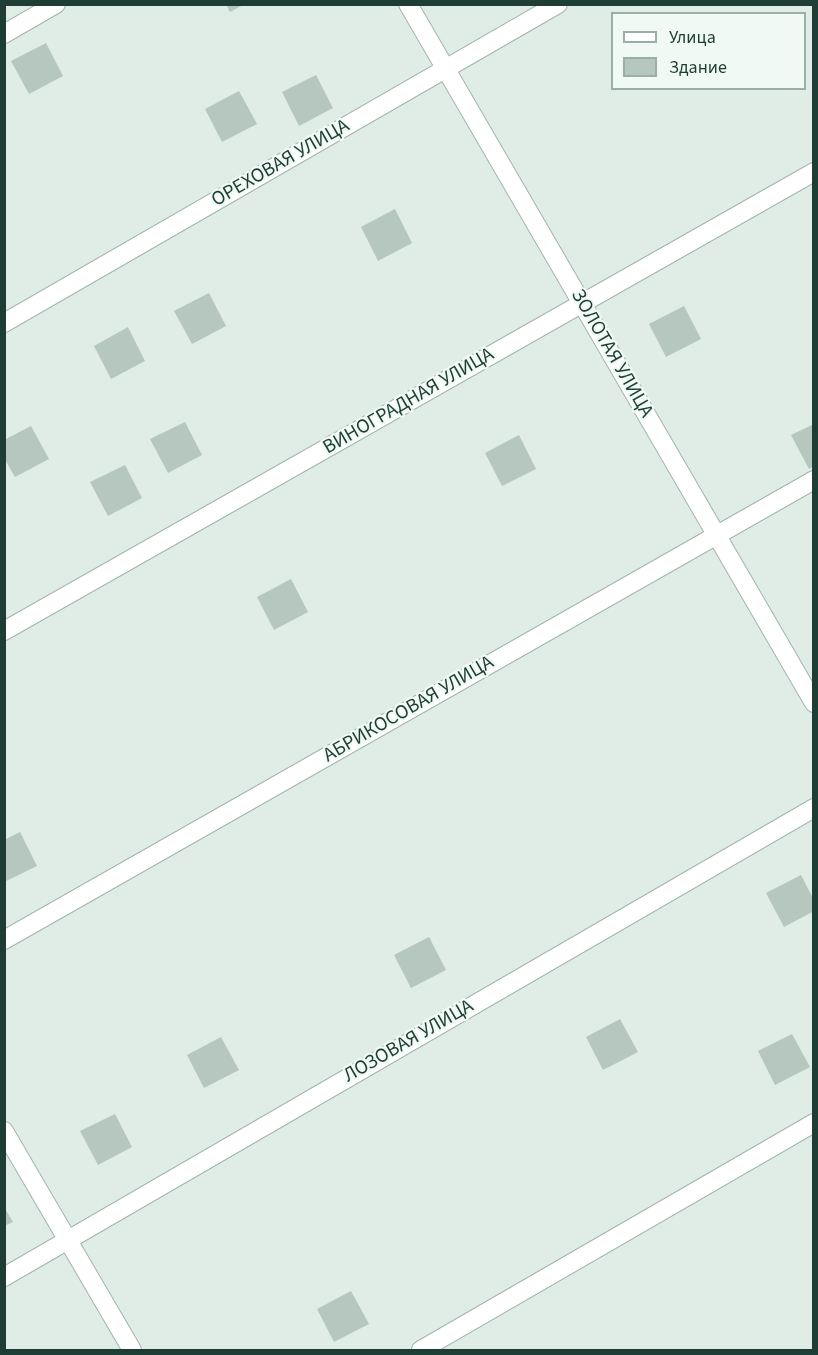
<!DOCTYPE html>
<meta charset="utf-8">
<style>
body{margin:0}
#map{position:relative;width:818px;height:1355px;overflow:hidden;background:#e0ece6;font-family:"Source Sans 3",sans-serif}
canvas{display:block}
.frame{position:absolute;inset:0;border:6px solid #1e3e35;pointer-events:none}
.legend{position:absolute;left:611px;top:12px;width:195px;height:78px;box-sizing:border-box;background:#f0f9f4;border:2px solid #9caea8;margin:0;padding:8px 10px;list-style:none;font-size:18px;color:#1e3e35}
.legend li{display:flex;align-items:center;gap:12px;height:30px}
.legend b{width:30px;border:2px solid #9caea8}
</style>
<div id="map">
<canvas width="818" height="1355"></canvas>
<div class="frame"></div>
<ul class="legend">
<li><b style="height:8px;background:#fff"></b>Улица</li>
<li><b style="height:16px;background:#b5c7bf"></b>Здание</li>
</ul>
</div>
<script>
const g = document.querySelector('canvas').getContext('2d');
g.lineJoin = 'round';
function fill(path, color) { g.fillStyle = color; g.fill(path, 'evenodd'); }
const toPath = rows => new Path2D(rows.map(r => 'M' + r).join(''));
function strokePath(path, color, width, dash) { g.strokeStyle = color; g.lineWidth = width; g.lineCap = dash ? 'butt' : 'round'; g.setLineDash(dash || []); g.stroke(path); }
function write(font, color, halo, rows, align = 'center') {
  g.font = font + ' "Source Sans 3",sans-serif'; g.lineWidth = 4.5; g.setLineDash([]); g.textBaseline = 'middle'; g.strokeStyle = halo; g.fillStyle = color; for (const [text, x, y, turn = 0] of rows) {
    g.save(); g.translate(x, y); g.rotate((+turn || 0) * Math.PI / 180); g.textAlign = isNaN(turn) ? turn : align; if (halo) g.strokeText(text, 0, 0); g.fillText(text, 0, 0); g.restore();
  }
}
fill(toPath([
 [226,4,245,4,230,12],
 [46,43,63,76,29,94,11,61],
 [316,75,333,108,299,126,282,92],
 [239,91,257,124,222,142,205,109],
 [395,209,412,243,378,261,361,227],
 [209,293,226,326,192,344,174,311],
 [684,306,701,339,666,357,649,324],
 [128,327,145,361,111,379,94,346],
 [185,422,202,455,168,473,150,439],
 [814,424,814,466,809,469,791,435],
 [31,426,49,459,15,477,4,458,4,440],
 [519,435,536,469,502,486,485,453],
 [125,465,142,498,108,516,90,482],
 [291,579,308,612,274,630,257,597],
 [20,832,37,866,4,882,4,840],
 [801,875,814,900,814,911,784,927,766,893],
 [429,937,446,970,411,988,394,955],
 [620,1019,638,1052,603,1070,586,1037],
 [792,1034,810,1067,775,1085,758,1051],
 [221,1037,239,1070,204,1088,187,1055],
 [115,1114,132,1147,98,1165,80,1131],
 [4,1207,13,1222,4,1226],
 [351,1291,369,1324,334,1342,317,1309]
]), '#b5c7bf');
const minor = toPath([
 [408,4,814,703],
 [4,34,56,4],
 [4,323,558,4],
 [4,631,814,172],
 [4,940,814,480],
 [4,1131,132,1350],
 [4,1277,814,808],
 [421,1350,814,1123]
]);
strokePath(minor, '#a2b4ad', 20);
strokePath(minor, '#fff', 18);
write('20px', '#1e3e35', '#f0f9f4', [
 ["ОРЕХОВАЯ УЛИЦА",281,164,-30],
 ["ЗОЛОТАЯ УЛИЦА",611,354,60],
 ["ВИНОГРАДНАЯ УЛИЦА",409,402,-30],
 ["АБРИКОСОВАЯ УЛИЦА",409,710,-30],
 ["ЛОЗОВАЯ УЛИЦА",409,1042,-30]
]);
</script>
